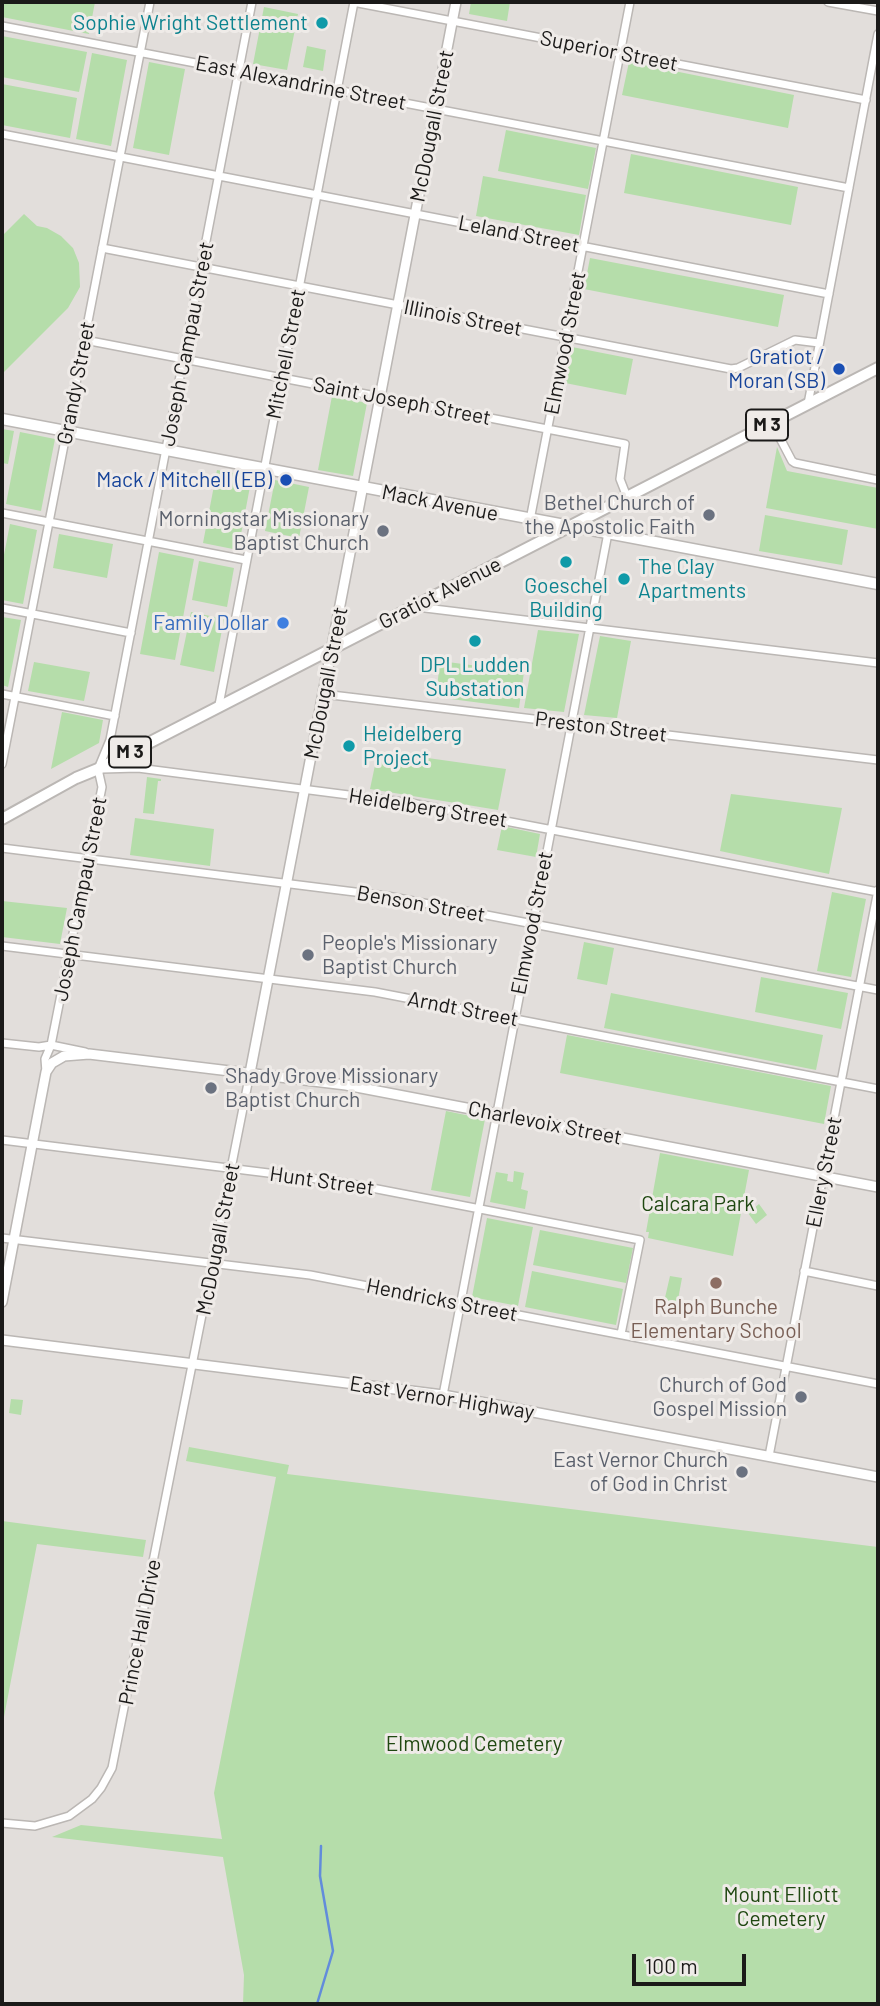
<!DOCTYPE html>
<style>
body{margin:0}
#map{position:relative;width:880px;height:2006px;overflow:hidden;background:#e2dedb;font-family:Barlow,sans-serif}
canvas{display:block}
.frame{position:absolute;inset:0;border:4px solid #1b1a19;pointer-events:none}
.scale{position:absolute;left:632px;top:1954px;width:114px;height:32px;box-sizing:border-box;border:4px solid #1b1a19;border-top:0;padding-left:9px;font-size:21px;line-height:24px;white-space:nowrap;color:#1b1a19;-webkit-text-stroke:5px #efebe8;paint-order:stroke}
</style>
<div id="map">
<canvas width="880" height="2006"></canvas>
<div class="frame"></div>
<div class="scale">100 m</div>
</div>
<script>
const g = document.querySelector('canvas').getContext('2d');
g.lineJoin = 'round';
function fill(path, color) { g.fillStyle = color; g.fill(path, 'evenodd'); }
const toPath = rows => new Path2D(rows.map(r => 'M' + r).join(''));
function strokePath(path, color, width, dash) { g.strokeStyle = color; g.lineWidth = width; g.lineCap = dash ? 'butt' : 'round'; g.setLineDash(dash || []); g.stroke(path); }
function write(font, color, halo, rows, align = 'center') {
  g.font = font + ' Barlow,sans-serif'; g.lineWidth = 6; g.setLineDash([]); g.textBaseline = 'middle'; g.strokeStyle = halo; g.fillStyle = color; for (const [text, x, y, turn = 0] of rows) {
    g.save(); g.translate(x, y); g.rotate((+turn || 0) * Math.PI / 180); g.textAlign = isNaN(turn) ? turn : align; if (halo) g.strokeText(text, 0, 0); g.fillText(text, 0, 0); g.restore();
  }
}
fill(toPath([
 [2,2,95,2,89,34,2,17],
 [471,2,510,2,507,21,469,14],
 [264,7,298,14,287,70,253,64],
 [2,36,87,52,79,92,2,77],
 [307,46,326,50,323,71,303,67],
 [92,53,127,60,111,146,76,139],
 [149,62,185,69,169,155,133,148],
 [629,62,794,95,788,128,622,95],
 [2,84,77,98,70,138,2,125],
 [506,130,596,148,588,189,498,171],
 [631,154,798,187,791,225,624,193],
 [483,176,586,195,579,235,476,216],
 [24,214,37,226,47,228,61,236,73,248,79,263,80,287,68,308,2,374,2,236],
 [590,258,784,295,778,327,584,289],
 [572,347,633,359,626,395,565,383],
 [332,396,367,403,353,476,318,470],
 [2,429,14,431,8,464,2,463],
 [20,432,55,439,41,511,6,504],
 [777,447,787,471,878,488,878,529,766,508],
 [217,470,252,476,238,550,203,543],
 [275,480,309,487,299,538,265,531],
 [765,515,848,530,842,565,759,551],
 [10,524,37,530,23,604,2,600,2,565],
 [59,534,113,544,107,578,53,568],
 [159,552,194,559,175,660,140,654],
 [199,561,234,568,227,607,192,600],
 [191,612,224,619,214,672,180,665],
 [2,617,21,620,8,687,2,685],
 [538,630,579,634,564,712,524,708],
 [600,636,631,641,617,718,584,715],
 [440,661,524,672,519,708,436,697],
 [34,662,90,672,84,701,28,691],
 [62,712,103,720,99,743,51,769],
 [378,751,506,769,498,810,370,789],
 [147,777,161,779,161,781,158,781,154,814,143,813],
 [731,794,842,808,829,874,720,851],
 [135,818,214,829,210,866,130,855],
 [502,826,540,834,536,857,497,850],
 [832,892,866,899,851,977,817,971],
 [2,901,67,908,60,944,2,937],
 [584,942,614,948,607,985,577,979],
 [761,977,848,993,841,1029,755,1012],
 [611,993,823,1035,816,1070,604,1028],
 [567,1035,831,1086,824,1124,560,1073],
 [446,1111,485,1119,470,1197,431,1190],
 [660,1153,749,1170,733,1256,648,1238,649,1232,646,1232],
 [514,1171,524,1173,521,1189,528,1191,525,1209,490,1202,496,1172,508,1174,507,1181,513,1182],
 [759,1204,767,1215,756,1224,748,1213],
 [487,1218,533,1227,518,1306,472,1297],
 [540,1230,633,1248,626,1283,533,1265],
 [532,1271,623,1289,616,1325,525,1307],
 [670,1276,682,1278,677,1305,664,1302],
 [11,1399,23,1400,21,1415,9,1413],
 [189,1447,289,1465,287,1474,878,1547,878,2004,243,2004,244,1975,223,1857,52,1837,81,1825,222,1839,214,1793,276,1477,186,1461],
 [2,1521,146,1540,143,1557,37,1544,4,1717,2,1717]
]), '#b5ddaa');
strokePath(toPath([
 [317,2004,333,1951,320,1876,321,1846]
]), '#628cdb', 2.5);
const minor = toPath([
 [353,2,866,100],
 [828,2,878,11],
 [2,26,849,188],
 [2,134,829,294],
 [102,248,731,369,738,368,795,340,819,343],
 [85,340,625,444,620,479,627,497],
 [808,404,878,34],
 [772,423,792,461,795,463,878,480],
 [2,513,246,560],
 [530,520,630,2],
 [417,607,878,663],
 [2,608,131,633],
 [2,694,115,716],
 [323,694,878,760],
 [219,705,354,2],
 [2,764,150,2],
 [102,769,138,768,411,803,878,892],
 [2,848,387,896,878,990],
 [2,946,375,992,878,1089],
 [2,1043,39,1047,51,1045,85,1052],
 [46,1072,45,1059,51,1045,102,787,98,769,110,740,252,2],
 [2,1140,341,1182,640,1240,621,1334],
 [2,1238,310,1275,878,1384],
 [804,1271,878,1286],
 [443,1395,608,533],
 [769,1456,878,890],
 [2,1823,35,1826,69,1816,92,1799,101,1788,112,1768,250,1073]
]);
const tertiary = toPath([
 [250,1073,456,2],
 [2,1302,46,1072,52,1063,64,1056,89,1054,346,1085,878,1187],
 [2,1340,443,1395,878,1477]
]);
const secondary = toPath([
 [2,419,878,584]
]);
const primary = toPath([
 [2,819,76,778,98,769,878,368]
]);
strokePath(minor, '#bbb7b4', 10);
strokePath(tertiary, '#bbb7b4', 12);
strokePath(secondary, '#bbb7b4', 13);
strokePath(primary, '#bbb7b4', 14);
strokePath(minor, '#fff', 7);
strokePath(tertiary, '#fff', 9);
strokePath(secondary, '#fff', 10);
strokePath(primary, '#fff', 10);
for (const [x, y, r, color] of [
 [322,23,7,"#0f9aa8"],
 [839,369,7,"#1a4fb4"],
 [286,480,7,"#1a4fb4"],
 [709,515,7,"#6b7280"],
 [383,531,7,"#6b7280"],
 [566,562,7,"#0f9aa8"],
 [624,579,7,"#0f9aa8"],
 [283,623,7,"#3f7fe0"],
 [475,641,7,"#0f9aa8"],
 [349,746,7,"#0f9aa8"],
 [308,955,7,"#6b7280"],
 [211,1088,7,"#6b7280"],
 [716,1283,7,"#8d6e63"],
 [801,1397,7,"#6b7280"],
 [742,1472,7,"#6b7280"]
]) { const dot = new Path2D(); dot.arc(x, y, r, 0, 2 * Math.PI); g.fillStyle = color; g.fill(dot); strokePath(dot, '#efebe8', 2.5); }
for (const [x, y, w] of [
 [767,425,42],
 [130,752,42]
]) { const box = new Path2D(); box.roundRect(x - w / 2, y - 15.5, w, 31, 5); g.fillStyle = '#efebe8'; g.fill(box); strokePath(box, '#1b1a19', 2); }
write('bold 19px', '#1b1a19', null, [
 ["M 3",767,425],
 ["M 3",130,752]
]);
write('21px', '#0d838f', '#efebe8', [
 ["Sophie Wright Settlement",308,23,"right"],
 ["The Clay",638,567],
 ["Apartments",638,591],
 ["Goeschel",566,586,"center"],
 ["Building",566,610,"center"],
 ["DPL Ludden",475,665,"center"],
 ["Substation",475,689,"center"],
 ["Heidelberg",363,734],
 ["Project",363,758]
], 'left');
write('21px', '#1b1a19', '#efebe8', [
 ["Superior Street",609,51,11],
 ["East Alexandrine Street",301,83,11],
 ["McDougall Street",432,126,-79],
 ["Leland Street",519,234,11],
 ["Illinois Street",463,318,11],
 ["Elmwood Street",565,343,-79],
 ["Joseph Campau Street",187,344,-79],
 ["Mitchell Street",286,354,-79],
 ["Grandy Street",76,383,-79],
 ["Saint Joseph Street",402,401,11],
 ["Mack Avenue",440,503,11],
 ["Gratiot Avenue",440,593,-27],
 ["McDougall Street",326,683,-79],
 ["Preston Street",601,727,7],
 ["Heidelberg Street",428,808,9],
 ["Joseph Campau Street",80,899,-79],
 ["Benson Street",421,904,10],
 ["Elmwood Street",532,923,-79],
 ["Arndt Street",463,1009,11],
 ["Charlevoix Street",545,1123,11],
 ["Ellery Street",824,1172,-79],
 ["Hunt Street",322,1181,8],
 ["McDougall Street",218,1239,-79],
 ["Hendricks Street",442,1300,11],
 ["East Vernor Highway",442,1398,9],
 ["Prince Hall Drive",140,1632,-79]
]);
write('21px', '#164399', '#efebe8', [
 ["Gratiot /",825,357],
 ["Moran (SB)",825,381],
 ["Mack / Mitchell (EB)",272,480]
], 'right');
write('21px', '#5b616d', '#efebe8', [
 ["Bethel Church of",695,503],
 ["the Apostolic Faith",695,527],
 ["Morningstar Missionary",369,519],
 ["Baptist Church",369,543],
 ["People's Missionary",322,943,"left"],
 ["Baptist Church",322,967,"left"],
 ["Shady Grove Missionary",225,1076,"left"],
 ["Baptist Church",225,1100,"left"],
 ["Church of God",787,1385],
 ["Gospel Mission",787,1409],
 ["East Vernor Church",728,1460],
 ["of God in Christ",728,1484]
], 'right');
write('21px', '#366cbe', '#efebe8', [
 ["Family Dollar",269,623]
], 'right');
write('21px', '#1f4811', '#efebe8', [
 ["Calcara Park",698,1204],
 ["Elmwood Cemetery",474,1744],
 ["Mount Elliott",781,1895],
 ["Cemetery",781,1919]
]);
write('21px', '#785e54', '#efebe8', [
 ["Ralph Bunche",716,1307],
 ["Elementary School",716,1331]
]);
</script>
